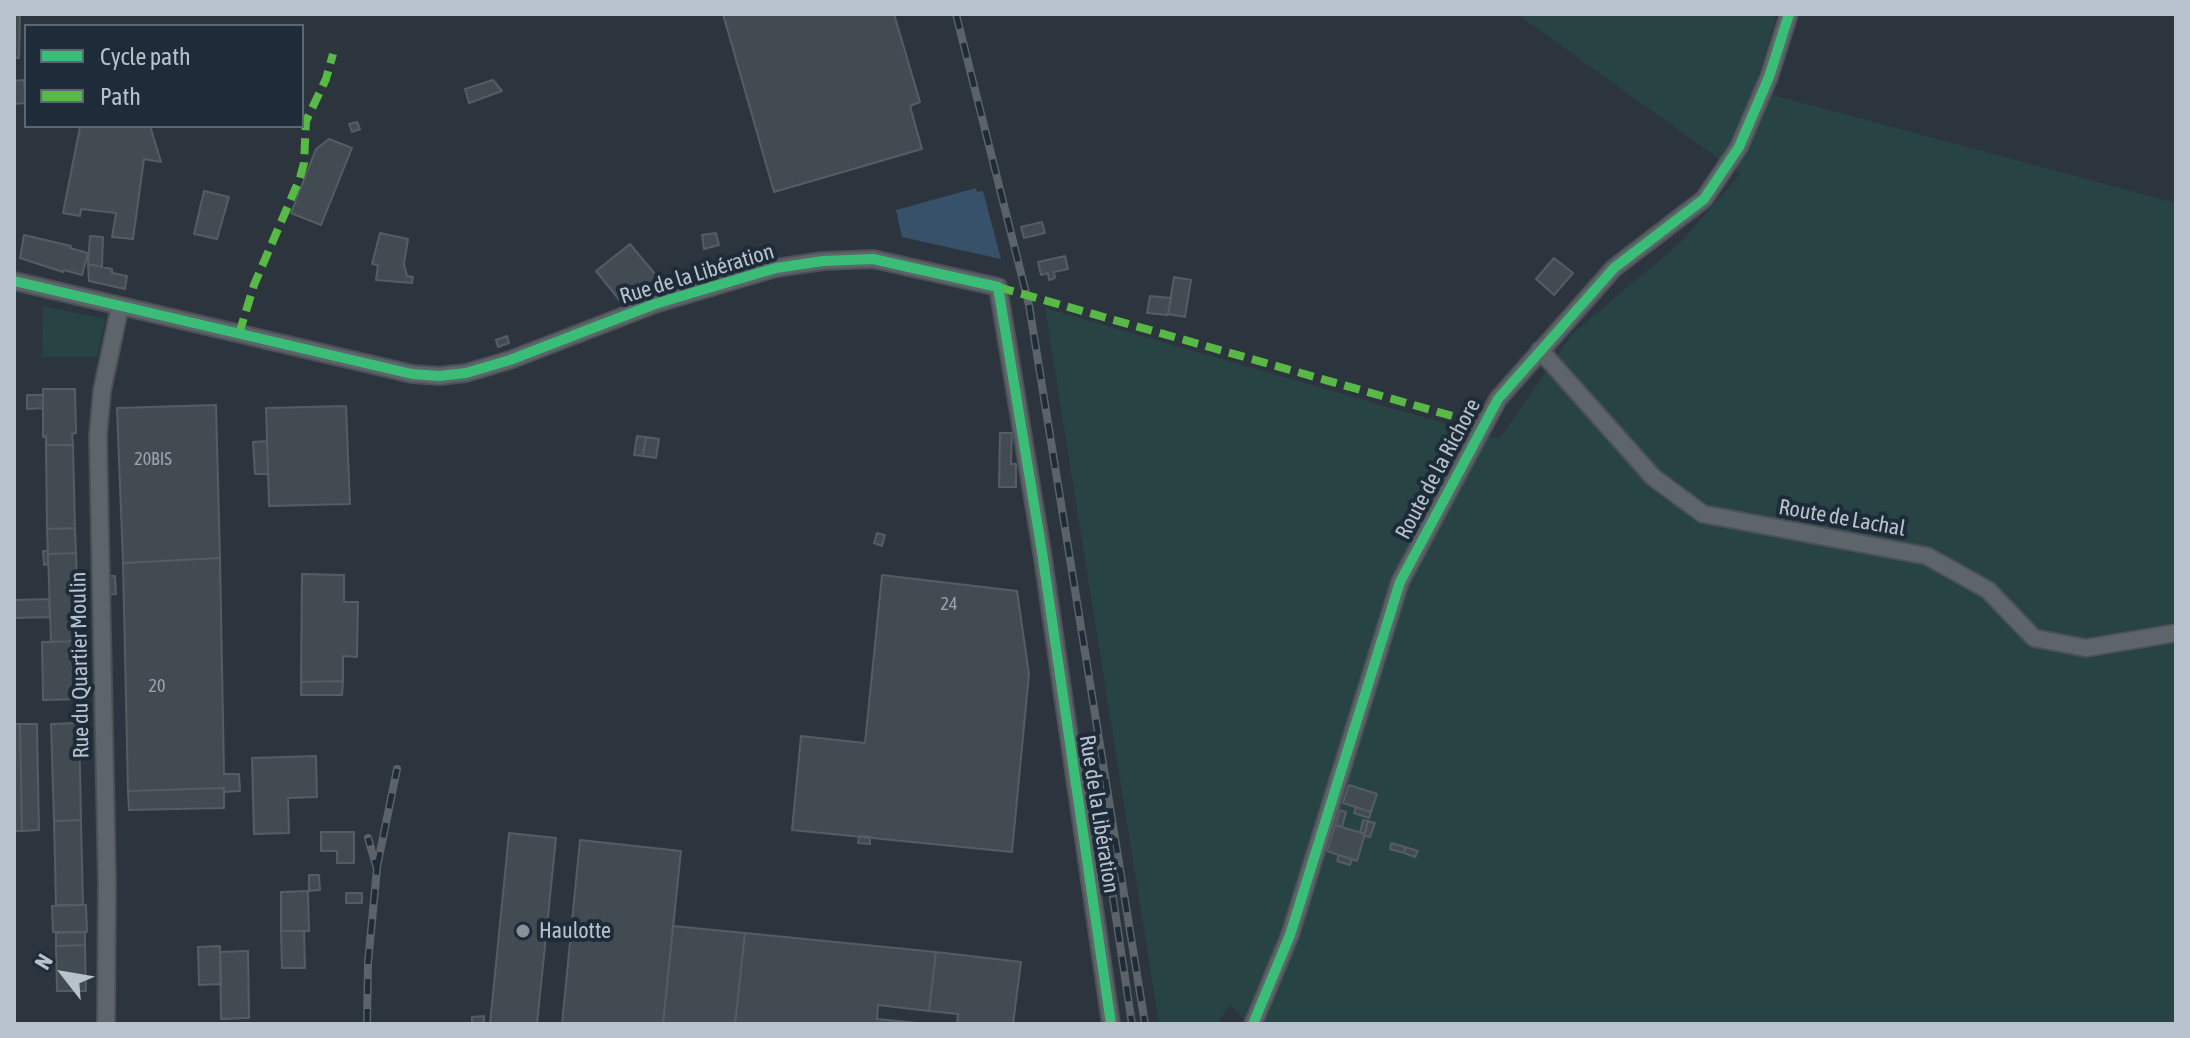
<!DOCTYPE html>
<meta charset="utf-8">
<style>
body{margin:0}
#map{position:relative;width:2190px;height:1038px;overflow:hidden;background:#2c353d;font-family:"Asap Condensed",sans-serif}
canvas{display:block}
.frame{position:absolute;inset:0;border:16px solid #b7c2cd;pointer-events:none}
.legend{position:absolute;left:24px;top:24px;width:280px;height:104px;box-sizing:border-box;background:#1e2c39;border:2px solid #5b6874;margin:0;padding:10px 14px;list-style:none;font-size:24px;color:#b7c2cd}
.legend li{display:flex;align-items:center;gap:16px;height:40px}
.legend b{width:40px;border:2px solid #5b6874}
.north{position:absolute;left:24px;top:934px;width:80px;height:80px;-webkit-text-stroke:6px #1e2c39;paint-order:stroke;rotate:301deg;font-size:22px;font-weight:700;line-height:32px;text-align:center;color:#b7c2cd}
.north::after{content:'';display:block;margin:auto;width:28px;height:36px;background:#b7c2cd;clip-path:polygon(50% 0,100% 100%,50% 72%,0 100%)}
</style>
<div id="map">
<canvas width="2190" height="1038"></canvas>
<div class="frame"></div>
<ul class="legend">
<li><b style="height:10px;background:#3abd76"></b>Cycle path</li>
<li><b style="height:10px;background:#58b947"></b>Path</li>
</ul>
<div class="north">N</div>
</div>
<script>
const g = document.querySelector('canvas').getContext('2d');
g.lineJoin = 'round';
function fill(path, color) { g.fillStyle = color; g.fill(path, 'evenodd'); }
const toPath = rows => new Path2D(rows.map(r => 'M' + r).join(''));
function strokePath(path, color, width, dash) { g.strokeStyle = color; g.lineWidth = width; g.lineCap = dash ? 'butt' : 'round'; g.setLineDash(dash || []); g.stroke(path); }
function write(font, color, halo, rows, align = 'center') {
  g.font = font + ' "Asap Condensed",sans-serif'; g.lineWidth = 8; g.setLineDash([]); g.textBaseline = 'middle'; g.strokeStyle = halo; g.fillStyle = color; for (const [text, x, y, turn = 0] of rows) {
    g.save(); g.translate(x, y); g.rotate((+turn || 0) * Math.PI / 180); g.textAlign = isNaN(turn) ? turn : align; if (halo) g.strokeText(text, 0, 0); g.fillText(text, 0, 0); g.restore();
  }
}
fill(toPath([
 [1517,14,1777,14,1754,90,2176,203,2176,1024,1248,1024,1230,1004,1217,1024,1159,1024,1045,308,1499,439,1572,334,1680,243,1740,174],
 [43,306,105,319,97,357,42,357]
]), '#284344');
fill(toPath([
 [976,188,977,192,983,191,1001,259,902,237,896,210]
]), '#365169');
const building = toPath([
 [14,14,20,14,19,58,14,58,14,14],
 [723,14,894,14,920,102,910,106,922,149,774,192,723,14],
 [24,80,26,103,14,104,14,81,24,80],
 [493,80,502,91,469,103,465,89,493,80],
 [357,122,360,129,352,132,349,124,357,122],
 [150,126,161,162,144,159,133,239,112,237,116,213,81,209,80,216,63,213,80,127,150,126],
 [329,139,352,148,321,225,291,213,316,149,329,139],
 [204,191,229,197,217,239,194,234,204,191],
 [1042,222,1045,233,1024,238,1021,227,1042,222],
 [380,233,408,239,404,264,407,276,413,277,412,283,376,280,378,265,372,264,380,233],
 [716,233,719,245,704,249,702,235,716,233],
 [24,235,71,246,70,248,88,253,82,275,64,270,63,272,20,258,24,235],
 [90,236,103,237,102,267,88,264,90,236],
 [630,244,660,280,648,291,621,302,596,271,630,244],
 [1065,256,1068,269,1054,272,1055,278,1049,280,1048,273,1041,275,1038,262,1065,256],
 [1554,258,1573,273,1554,295,1536,279,1554,258],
 [88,264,112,269,112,273,127,276,125,289,89,281,88,264],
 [1174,277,1191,280,1185,317,1168,314,1174,277],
 [1150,296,1171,298,1168,315,1147,313,1150,296],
 [507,336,509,343,498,347,496,340,507,336],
 [43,389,75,389,76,433,72,434,73,445,46,445,46,436,43,437,43,389],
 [27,395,43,395,43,408,27,409,27,395],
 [216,405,220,558,123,563,117,408,216,405],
 [346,406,350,504,269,506,266,408,346,406],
 [1000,433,1012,433,1011,464,1016,464,1016,487,999,487,1000,433],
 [637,436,646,437,643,456,634,455,637,436],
 [646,437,659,439,656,458,643,456,646,437],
 [267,441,268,474,255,474,253,442,267,441],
 [46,445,73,445,75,528,47,529,46,445],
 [75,528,76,553,48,554,47,529,75,528],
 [877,533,885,535,882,546,874,543,877,533],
 [43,551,48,551,48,564,44,565,43,551],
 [76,553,79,641,51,642,48,554,76,553],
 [220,558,224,774,239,774,240,791,224,792,224,788,128,791,123,563,220,558],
 [302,574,344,575,344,602,358,602,357,657,343,656,343,681,301,682,302,574],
 [882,575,1017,591,1029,674,1012,852,792,830,801,736,865,743,882,575],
 [106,576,115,576,116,594,106,595,106,576],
 [49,599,50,617,14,618,14,600,49,599],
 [82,641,83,699,43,700,42,642,82,641],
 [343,681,342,695,301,695,301,682,343,681],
 [79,723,81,820,54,821,51,724,79,723],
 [14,724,20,724,22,831,14,831,14,724],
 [20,724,37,724,39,830,22,831,20,724],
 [316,756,317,797,288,798,289,833,254,834,252,758,316,756],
 [1349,785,1377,794,1371,812,1343,803,1349,785],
 [224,788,224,808,129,810,128,791,224,788],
 [1356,807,1371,812,1369,818,1354,813,1356,807],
 [1340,810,1346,812,1342,827,1335,825,1340,810],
 [81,820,83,905,56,905,54,821,81,820],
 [1363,820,1368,821,1365,834,1360,833,1363,820],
 [1368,821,1375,823,1370,837,1364,836,1368,821],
 [1335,825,1365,834,1357,861,1327,851,1335,825],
 [321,832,354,832,354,863,337,863,337,851,321,851,321,832],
 [509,833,556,838,537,1024,490,1024,509,833],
 [859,836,870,837,870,844,858,843,859,836],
 [580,840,681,851,663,1024,562,1024,580,840],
 [1391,843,1405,847,1404,853,1390,849,1391,843],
 [1405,847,1418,851,1415,857,1404,853,1405,847],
 [1339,855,1352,859,1350,865,1337,861,1339,855],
 [309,875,319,875,320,890,309,891,309,875],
 [308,891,309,931,281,931,281,892,308,891],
 [346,893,362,893,362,903,346,903,346,893],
 [83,905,86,905,87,932,53,932,52,906,83,905],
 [673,926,745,933,735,1024,663,1024,673,926],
 [281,931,304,931,305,968,282,968,281,931],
 [85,932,85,945,56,946,56,933,85,932],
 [745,933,936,952,929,1011,878,1005,877,1019,927,1024,735,1024,745,933],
 [85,945,86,991,57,991,56,946,85,945],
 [220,946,221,984,199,985,198,947,220,946],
 [248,951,249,1018,221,1019,220,952,248,951],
 [936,952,1021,962,1013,1024,957,1024,958,1014,929,1011,936,952],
 [484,1016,484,1024,472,1024,472,1017,484,1016]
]);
fill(building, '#434b52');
strokePath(building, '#545c64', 2);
const minor = toPath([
 [14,281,412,374,439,376,466,373,510,360,655,304,732,281,776,268,823,261,873,259,998,287,1042,552,1111,1024],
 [1540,350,1653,477,1703,514,1927,556,1988,590,2034,638,2086,648,2176,633],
 [106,1024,107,883,98,436,102,391,120,306],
 [1253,1024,1290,935,1400,582,1498,399,1614,268,1704,199,1739,147,1769,77,1789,14]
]);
strokePath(minor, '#4b5157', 20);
strokePath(minor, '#5d646a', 16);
const rail = toPath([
 [956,14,1029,305,1145,1024],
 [1104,838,1132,1024],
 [377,867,397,769],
 [367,1024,368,962,377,869,368,838]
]);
strokePath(rail, '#5b6268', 8);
strokePath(rail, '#1e2c39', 5, [15]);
strokePath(toPath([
 [998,287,1484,425],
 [239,334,254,285,300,178,304,163,306,121,326,79,333,54]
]), '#58b947', 8, [16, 8]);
strokePath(toPath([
 [14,281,412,374,439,376,466,373,510,360,655,304,732,281,776,268,823,261,873,259,998,287,1042,552,1111,1024],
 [1253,1024,1290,935,1400,582,1498,399,1614,268,1704,199,1739,147,1769,77,1789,14]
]), '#3abd76', 10);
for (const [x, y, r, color] of [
 [523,931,8,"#86919b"]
]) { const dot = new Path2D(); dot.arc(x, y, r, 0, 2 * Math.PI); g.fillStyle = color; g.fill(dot); strokePath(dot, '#1e2c39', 3); }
write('18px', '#9aa4ae', null, [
 ["20BIS",153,459],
 ["24",949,604],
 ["20",157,686]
]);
write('22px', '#b7c2cd', '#1e2c39', [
 ["Rue de la Libération",697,274,-17],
 ["Route de la Richore",1438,469,-62],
 ["Route de Lachal",1842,518,10],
 ["Rue du Quartier Moulin",80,665,-91],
 ["Rue de la Libération",1099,814,81]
]);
write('22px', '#b7c2cd', '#1e2c39', [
 ["Haulotte",539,931]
], 'left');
</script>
